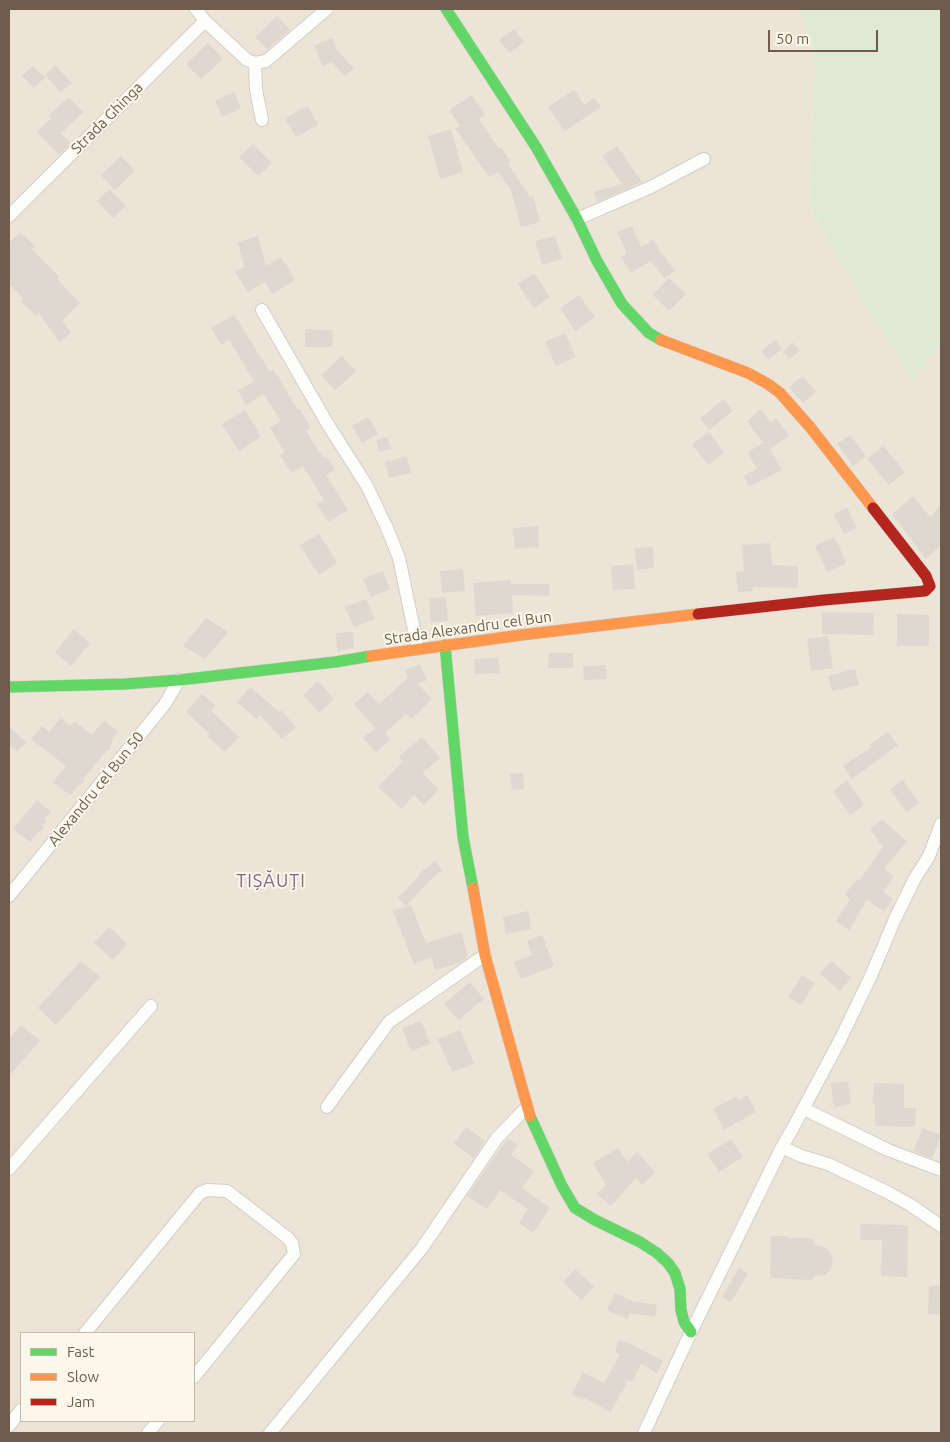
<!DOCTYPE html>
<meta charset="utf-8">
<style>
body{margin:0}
#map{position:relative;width:950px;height:1442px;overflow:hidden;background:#f4f1e9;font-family:Ubuntu,sans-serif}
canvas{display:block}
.frame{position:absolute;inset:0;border:10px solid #6e5c4d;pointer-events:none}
.legend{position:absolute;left:20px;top:1332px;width:175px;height:90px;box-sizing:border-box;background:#fcf7ea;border:1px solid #c3b9ab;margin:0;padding:6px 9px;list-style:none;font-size:15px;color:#6e5c4d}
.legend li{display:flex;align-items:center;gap:10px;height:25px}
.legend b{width:25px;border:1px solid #c3b9ab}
.scale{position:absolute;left:768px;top:30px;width:110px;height:22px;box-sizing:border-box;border:2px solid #6e5c4d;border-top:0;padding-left:6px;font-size:15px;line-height:18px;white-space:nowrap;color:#6e5c4d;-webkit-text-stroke:4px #fcf7ea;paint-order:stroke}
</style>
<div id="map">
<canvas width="950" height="1442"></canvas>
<div class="frame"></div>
<ul class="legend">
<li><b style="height:6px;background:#63d668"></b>Fast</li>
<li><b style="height:6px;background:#ff974d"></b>Slow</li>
<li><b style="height:6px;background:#b3261e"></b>Jam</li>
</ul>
<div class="scale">50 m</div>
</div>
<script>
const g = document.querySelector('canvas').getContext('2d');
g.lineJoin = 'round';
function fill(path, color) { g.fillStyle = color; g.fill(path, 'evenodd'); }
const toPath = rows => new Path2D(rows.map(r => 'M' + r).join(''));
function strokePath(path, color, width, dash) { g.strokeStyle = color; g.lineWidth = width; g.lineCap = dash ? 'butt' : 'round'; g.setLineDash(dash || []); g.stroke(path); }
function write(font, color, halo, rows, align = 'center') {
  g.font = font + ' Ubuntu,sans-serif'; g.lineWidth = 4; g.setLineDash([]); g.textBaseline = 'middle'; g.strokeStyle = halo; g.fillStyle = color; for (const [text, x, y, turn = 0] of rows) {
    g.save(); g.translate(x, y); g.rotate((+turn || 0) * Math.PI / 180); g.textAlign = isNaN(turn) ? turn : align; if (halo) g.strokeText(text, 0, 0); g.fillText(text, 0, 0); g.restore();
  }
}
fill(toPath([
 [9,9,799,9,815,54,809,207,912,380,941,342,941,1433,9,1433],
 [21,1333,194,1333,194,1421,21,1421]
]), '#ece4d7');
fill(toPath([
 [799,9,941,9,941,342,912,380,868,308,809,206,815,54]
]), '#dfead5');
fill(toPath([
 [277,16,290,30,267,49,255,37],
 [514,29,524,42,510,53,499,40],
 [332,38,337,50,354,69,345,76,332,62,323,66,314,46],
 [208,43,223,59,201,79,186,64],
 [55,65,72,83,61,92,45,75],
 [33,66,45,77,34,88,22,76],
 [574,90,584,105,594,98,601,107,565,131,548,107],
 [234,92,241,108,222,117,215,100],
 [472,95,485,115,479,119,499,149,501,147,511,162,508,164,530,197,533,196,540,222,521,227,511,190,498,172,489,177,455,128,460,126,449,110],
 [69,97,83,112,61,133,71,143,59,155,37,132,51,119,48,116],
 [308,106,318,125,296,137,285,118],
 [451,129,463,172,440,179,428,136],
 [253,144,272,163,258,176,239,157],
 [617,146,642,182,597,202,594,192,622,184,602,156],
 [121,156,135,171,115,190,101,175],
 [109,189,126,206,113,218,97,201],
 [632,226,641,247,653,240,662,255,663,254,675,271,664,278,651,261,631,273,621,257,627,253,617,232],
 [20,232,35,246,32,249,59,277,57,279,80,303,62,320,71,333,59,342,39,313,36,316,21,301,23,298,9,283,9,243],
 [258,236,266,266,281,257,295,280,272,294,265,282,248,292,235,272,244,267,238,242],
 [555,236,562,259,542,265,535,241],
 [534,273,550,297,534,308,518,284],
 [669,278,686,294,669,311,653,295],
 [579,295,595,317,575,331,560,308],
 [234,315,270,372,273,369,298,410,300,409,311,428,306,431,323,458,326,456,335,470,326,475,348,510,328,522,317,504,324,500,303,466,292,473,280,455,285,452,270,428,281,421,264,394,246,405,238,391,254,381,229,340,222,345,211,328],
 [305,329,333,330,332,347,305,347],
 [565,333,576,357,556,366,545,342],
 [775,340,782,349,768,360,761,351],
 [792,342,800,350,790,359,783,352],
 [342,356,356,371,335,390,321,375],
 [803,376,816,392,803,403,789,387],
 [724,399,733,411,709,430,700,419],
 [761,409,770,422,776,418,789,436,770,449,782,470,749,487,744,476,757,469,748,452,763,443,747,421],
 [245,410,261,437,239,451,222,424],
 [368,417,378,434,362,443,352,426],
 [709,432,724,453,708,465,692,444],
 [850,435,866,456,853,466,837,444],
 [388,437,391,449,379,452,376,440],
 [883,446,905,472,889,485,867,459],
 [407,456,411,473,389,478,385,462],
 [913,496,930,517,941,505,941,545,926,559,892,514],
 [847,507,857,528,844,534,834,514],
 [538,526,539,547,515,549,513,528],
 [319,534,337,563,319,575,300,545],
 [834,537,847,563,828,572,815,546],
 [770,543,772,565,798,566,798,588,752,587,753,591,738,592,736,572,744,571,742,545],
 [653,547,654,568,637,570,635,548],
 [633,564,635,589,613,590,611,566],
 [463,569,465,591,442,593,440,571],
 [383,571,390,589,371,597,363,579],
 [511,580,511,584,550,584,549,596,512,595,513,613,476,616,473,583],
 [446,597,448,621,431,623,429,598],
 [366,599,375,619,354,627,345,607],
 [822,612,874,613,873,635,822,634],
 [897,614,929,615,929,646,897,646],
 [206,618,228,632,205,659,183,646],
 [74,629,90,643,71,666,55,652],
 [353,632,354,648,337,651,336,633],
 [828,636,833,668,811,671,807,639],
 [549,653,573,653,573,668,548,668],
 [498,658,500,673,475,674,474,659],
 [420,664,427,680,418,684,432,699,411,719,406,714,385,733,390,739,376,753,363,738,375,728,354,704,368,692,379,704,408,678,405,670],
 [606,665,607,679,584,680,583,666],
 [855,669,859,685,832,691,828,676],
 [318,681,334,699,319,713,303,695],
 [250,687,279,712,281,710,296,727,282,739,260,715,257,719,237,702],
 [202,694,216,706,211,711,239,737,225,752,207,736,210,734,186,712],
 [61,718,70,726,74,721,92,735,104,720,118,732,111,740,113,741,111,745,110,750,106,751,84,778,84,783,80,784,70,795,53,782,66,766,31,739,42,726,49,732],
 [9,727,26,742,17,752,9,745],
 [888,732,898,745,852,779,843,766,871,747,869,745],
 [422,737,440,758,422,773,439,789,424,805,414,795,402,809,378,787,403,761,399,756],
 [523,773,524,789,512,790,510,774],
 [847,780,864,805,850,815,833,791],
 [903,780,919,803,906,812,890,789],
 [37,800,51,812,44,819,46,821,43,825,43,830,39,831,30,842,13,829],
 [882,820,907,841,884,869,894,876,883,892,893,899,884,912,867,900,849,930,836,921,850,899,845,894,857,879,859,881,883,847,870,829],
 [435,861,442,870,430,880,406,906,398,898,420,875,419,874],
 [411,905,426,943,461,932,468,957,460,963,435,970,431,957,414,964,393,911],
 [528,911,531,929,506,934,503,917],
 [109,927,127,944,113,960,94,943],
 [542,935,554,966,521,979,514,962,532,955,527,941],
 [81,961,100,977,56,1025,38,1008],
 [831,961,851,978,840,991,820,974],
 [802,975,815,983,801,1005,788,997],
 [470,982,484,999,458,1020,444,1004],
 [421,1021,431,1044,411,1051,402,1028],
 [21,1025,40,1041,9,1076,9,1039],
 [460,1030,474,1064,452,1072,438,1039],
 [848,1081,851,1104,834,1107,831,1083],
 [874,1083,904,1084,904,1108,916,1108,915,1127,875,1126,875,1104,873,1104],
 [747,1095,756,1112,724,1130,713,1109,737,1096,739,1100],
 [466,1127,485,1141,474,1158,454,1144],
 [923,1128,941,1135,932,1158,913,1151],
 [508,1138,518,1145,511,1155,534,1171,522,1188,550,1208,533,1233,519,1223,528,1209,500,1190,487,1209,467,1196],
 [731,1139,743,1157,719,1172,707,1154],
 [618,1148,627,1162,637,1152,655,1172,642,1185,636,1178,611,1206,597,1194,606,1185,593,1163],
 [861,1224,908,1225,907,1277,881,1276,882,1240,860,1240],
 [771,1236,787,1236,787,1238,811,1238,817,1246,824,1247,830,1252,833,1260,831,1269,824,1276,817,1275,811,1280,770,1278],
 [739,1268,748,1274,731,1302,722,1297],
 [575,1269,594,1287,582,1300,563,1282],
 [929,1286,941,1286,941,1314,928,1314],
 [615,1293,632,1301,657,1305,655,1317,630,1313,627,1319,607,1310],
 [619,1340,629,1343,663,1361,657,1373,641,1364,632,1382,628,1380,611,1412,584,1398,583,1400,572,1394,583,1372,604,1383,620,1354,615,1352]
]), '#dfd8d1');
const street = toPath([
 [196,9,205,21,247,60,255,63,266,61,327,9],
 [255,63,256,90,262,120],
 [9,216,205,21],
 [577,219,651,187,704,159],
 [262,310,327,423,367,486,387,528,399,558,418,649],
 [9,896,165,704,179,680],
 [327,1107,389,1022,485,955],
 [804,1109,888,1150,941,1170],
 [782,1147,801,1156,828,1164,887,1192,909,1204,941,1226],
 [9,1169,151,1006],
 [85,1333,200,1193,207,1190,227,1191,288,1238,292,1243,294,1254,194,1377],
 [9,1426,21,1410],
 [148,1433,158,1421],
 [270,1433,422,1248,497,1138,527,1107],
 [644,1433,691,1332,782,1147,794,1126,839,1042,870,978,895,919,914,880,929,856,941,824]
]);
const fast = toPath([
 [446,9,536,147,577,219,597,261,622,304,649,333,661,340],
 [445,645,463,837,473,888],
 [9,687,125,684,179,680,335,662,371,656],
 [530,1116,562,1186,575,1208,595,1220,640,1242,657,1253,668,1263,675,1273,680,1289,681,1310,684,1322,691,1332]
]);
const slow = toPath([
 [661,340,748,373,768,384,780,393,810,427,873,508],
 [371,656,521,635,698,614],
 [473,888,485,955,530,1116]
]);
const jam = toPath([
 [698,614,824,600,925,591,930,586,926,576,873,508]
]);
strokePath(street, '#d3cec7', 14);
strokePath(fast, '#d4cec7', 12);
strokePath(slow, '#d4cec7', 12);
strokePath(jam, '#d4cec7', 12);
strokePath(street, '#fdfdfc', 12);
strokePath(fast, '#63d668', 11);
strokePath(slow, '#ff974d', 11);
strokePath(jam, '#b3261e', 11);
write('15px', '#6e5c4d', '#fcf7ea', [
 ["Strada Ghinga",107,118,-45],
 ["Strada Alexandru cel Bun",468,628,-8],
 ["Alexandru cel Bun 50",96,789,-51]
]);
g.letterSpacing = '1px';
write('18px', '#81668a', '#fcf7ea', [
 ["TIȘĂUȚI",271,881]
]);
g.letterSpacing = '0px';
</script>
